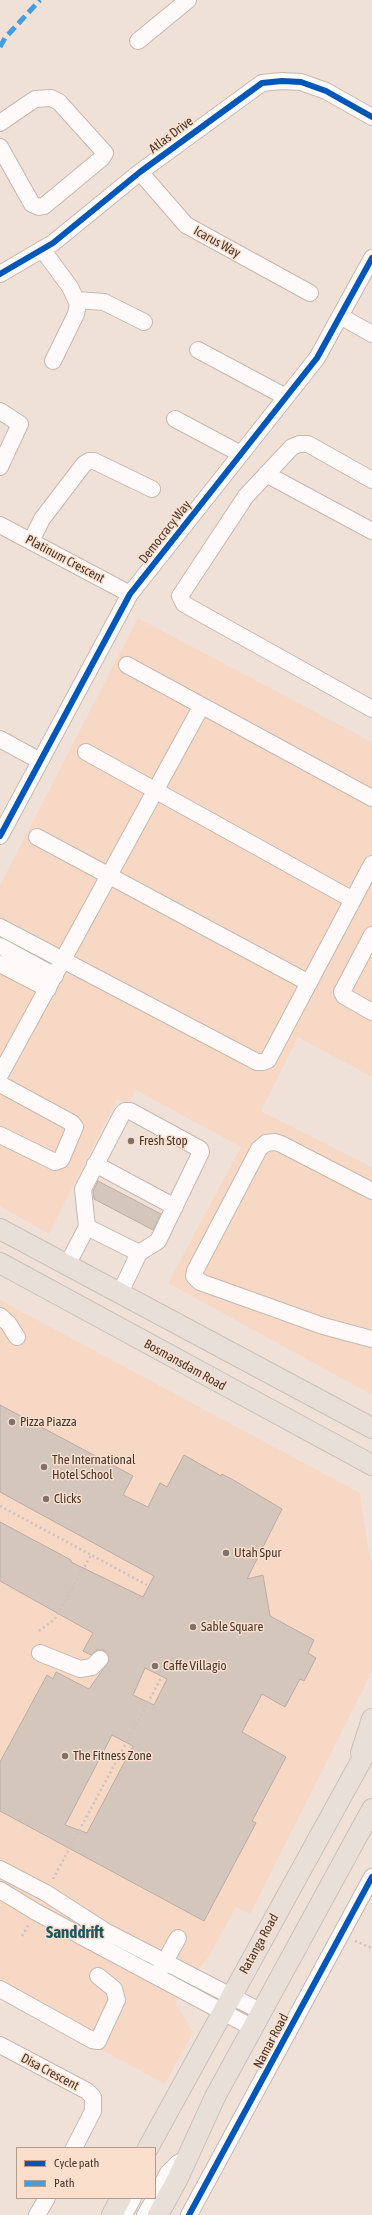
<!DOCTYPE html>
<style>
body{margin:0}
#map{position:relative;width:372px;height:2215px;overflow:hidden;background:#f0e1d8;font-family:"Asap Condensed",sans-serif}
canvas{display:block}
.legend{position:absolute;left:16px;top:2147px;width:140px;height:52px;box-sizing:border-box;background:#fbdfcd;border:1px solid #b29c8d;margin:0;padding:5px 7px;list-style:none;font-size:12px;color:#44372e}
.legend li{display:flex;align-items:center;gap:8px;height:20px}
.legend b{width:20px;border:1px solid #b29c8d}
</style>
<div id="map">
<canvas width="372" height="2215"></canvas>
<ul class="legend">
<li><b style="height:5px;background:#0057b8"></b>Cycle path</li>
<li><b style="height:5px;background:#409ee1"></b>Path</li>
</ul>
</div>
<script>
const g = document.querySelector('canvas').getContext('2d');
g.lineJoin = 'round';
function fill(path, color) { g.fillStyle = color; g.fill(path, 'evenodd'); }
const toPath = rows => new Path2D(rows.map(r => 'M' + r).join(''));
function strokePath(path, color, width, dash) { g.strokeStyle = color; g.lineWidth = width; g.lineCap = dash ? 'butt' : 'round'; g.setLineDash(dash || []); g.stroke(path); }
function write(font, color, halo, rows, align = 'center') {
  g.font = font + ' "Asap Condensed",sans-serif'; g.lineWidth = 3; g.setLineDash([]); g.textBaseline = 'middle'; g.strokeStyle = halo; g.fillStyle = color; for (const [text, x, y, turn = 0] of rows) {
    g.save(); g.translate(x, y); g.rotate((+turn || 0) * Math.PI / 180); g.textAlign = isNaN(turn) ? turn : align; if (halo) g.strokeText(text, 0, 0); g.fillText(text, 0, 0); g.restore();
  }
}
fill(toPath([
 [138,618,372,742,372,1077,298,1037,261,1111,372,1167,372,1395,168,1283,241,1147,136,1090,129,1103,117,1099,49,1234,0,1206,0,885],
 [0,1300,360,1493,368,1548,372,1562,372,1672,250,1914,236,1907,209,1956,175,2003,193,2032,165,2084,0,1995]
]), '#f6d8c5');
const building = toPath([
 [98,1181,161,1214,153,1230,94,1199,93,1191,98,1181],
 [0,1405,133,1476,123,1495,148,1507,160,1483,167,1487,184,1455,221,1476,222,1474,235,1481,282,1509,247,1579,263,1575,270,1616,314,1640,308,1653,316,1658,304,1681,300,1679,285,1707,262,1694,242,1732,286,1757,252,1821,256,1823,204,1921,0,1811,0,1762,47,1675,53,1679,56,1672,89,1689,109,1661,107,1653,103,1650,97,1650,91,1655,83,1651,93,1633,0,1581,0,1522,71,1560,71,1562,143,1597,154,1576,0,1492,0,1405],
 [145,1668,167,1679,154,1705,133,1695,145,1668],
 [112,1735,133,1746,87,1833,65,1825,112,1735]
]);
fill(building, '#d5c6bb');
strokePath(building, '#baada5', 1);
const minor = toPath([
 [138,41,188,0],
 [0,123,35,99,51,98,59,102,105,153,102,158,44,206,39,207,32,204,0,147],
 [140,172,186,225,310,293],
 [42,249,70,287,78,304,76,314,53,361],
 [0,274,53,243,140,172,262,83,282,81,301,82,326,91,372,117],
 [77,300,104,302,144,322],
 [340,316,372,334],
 [198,350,286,397],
 [0,411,20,424,0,467],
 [175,419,241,454],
 [266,474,372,531],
 [372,480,308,444,299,444,292,447,246,496,180,596,184,604,372,709],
 [0,525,130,594],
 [31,541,42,519,84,464,89,461,94,461,152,489],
 [127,665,372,798],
 [0,739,40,761],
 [86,752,353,900],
 [0,836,130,594,317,358,372,258],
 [37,837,309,983],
 [0,927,257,1062,263,1062,268,1060,372,864],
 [372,935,342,992,344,996,372,1012],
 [0,946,55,976],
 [0,964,48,989],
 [0,1075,201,707],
 [0,1084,72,1123,75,1127,61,1160,55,1162,0,1135],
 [95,1164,175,1207],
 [372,1191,281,1144,275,1142,266,1143,259,1149,195,1271,194,1276,200,1282,323,1326,372,1339],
 [87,1227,83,1189,122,1114,125,1111,130,1111,200,1149,201,1152,158,1241,139,1253,120,1293],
 [67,1265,87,1227,139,1253],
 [0,1316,8,1323,17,1337],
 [40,1653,80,1669,92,1667,100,1659],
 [0,1869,46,1893,105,1931,262,2012],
 [0,1890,36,1912,253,2028],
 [159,1972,178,1938],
 [0,1989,92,2040,98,2041,117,2000,114,1989,98,1976],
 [0,2045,87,2091,93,2097,93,2111,74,2148],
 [155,2197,168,2173,178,2163,187,2159],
 [37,2215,47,2198],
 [124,2215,133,2198],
 [145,2215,155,2198],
 [189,2215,372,1877]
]);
const major = toPath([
 [0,1229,372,1428],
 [0,1263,372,1465],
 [361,1753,372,1719],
 [148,2148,372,1741],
 [112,2215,121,2198],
 [158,2215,178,2178,215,2097,372,1809]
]);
strokePath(minor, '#c6b9b1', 18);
strokePath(major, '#c9c1bb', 22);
strokePath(toPath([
 [0,1506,149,1586],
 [39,1631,55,1619,91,1555],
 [53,1879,174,1654],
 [22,1936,29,1924],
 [355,1941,372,1948]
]), '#cac3c0', 2.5, [2, 3]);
strokePath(minor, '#fdfaf9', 16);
strokePath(major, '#e8dfd9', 20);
strokePath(toPath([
 [0,47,5,38,40,0]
]), '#409ee1', 5, [10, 5]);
strokePath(toPath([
 [0,274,53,243,140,172,262,83,282,81,301,82,326,91,372,117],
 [0,836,130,594,317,358,372,258],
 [189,2215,372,1877]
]), '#0057b8', 6);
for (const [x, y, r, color] of [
 [131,1141,4,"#80726a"],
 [12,1422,4,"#80726a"],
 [44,1467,4,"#80726a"],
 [46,1499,4,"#80726a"],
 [226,1553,4,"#80726a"],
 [193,1627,4,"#80726a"],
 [155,1666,4,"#80726a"],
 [65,1756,4,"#80726a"]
]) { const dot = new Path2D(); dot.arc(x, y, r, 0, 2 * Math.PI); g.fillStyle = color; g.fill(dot); strokePath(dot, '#fbdfcd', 1.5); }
write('13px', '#44372e', '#fbdfcd', [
 ["Atlas Drive",171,135,-37],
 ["Icarus Way",217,242,29],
 ["Democracy Way",165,532,-52],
 ["Platinum Crescent",65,559,28],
 ["Bosmansdam Road",185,1365,29],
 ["Ratanga Road",259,1944,-61],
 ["Namar Road",271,2041,-62],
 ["Disa Crescent",50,2072,28]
]);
write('13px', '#44372e', '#fbdfcd', [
 ["Fresh Stop",139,1141],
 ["Pizza Piazza",20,1422],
 ["The International",52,1460],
 ["Hotel School",52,1475],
 ["Clicks",54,1499],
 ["Utah Spur",234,1553],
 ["Sable Square",201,1627],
 ["Caffe Villagio",163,1666],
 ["The Fitness Zone",73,1756]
], 'left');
write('bold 17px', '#1e585e', '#fbdfcd', [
 ["Sanddrift",75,1933]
]);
</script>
